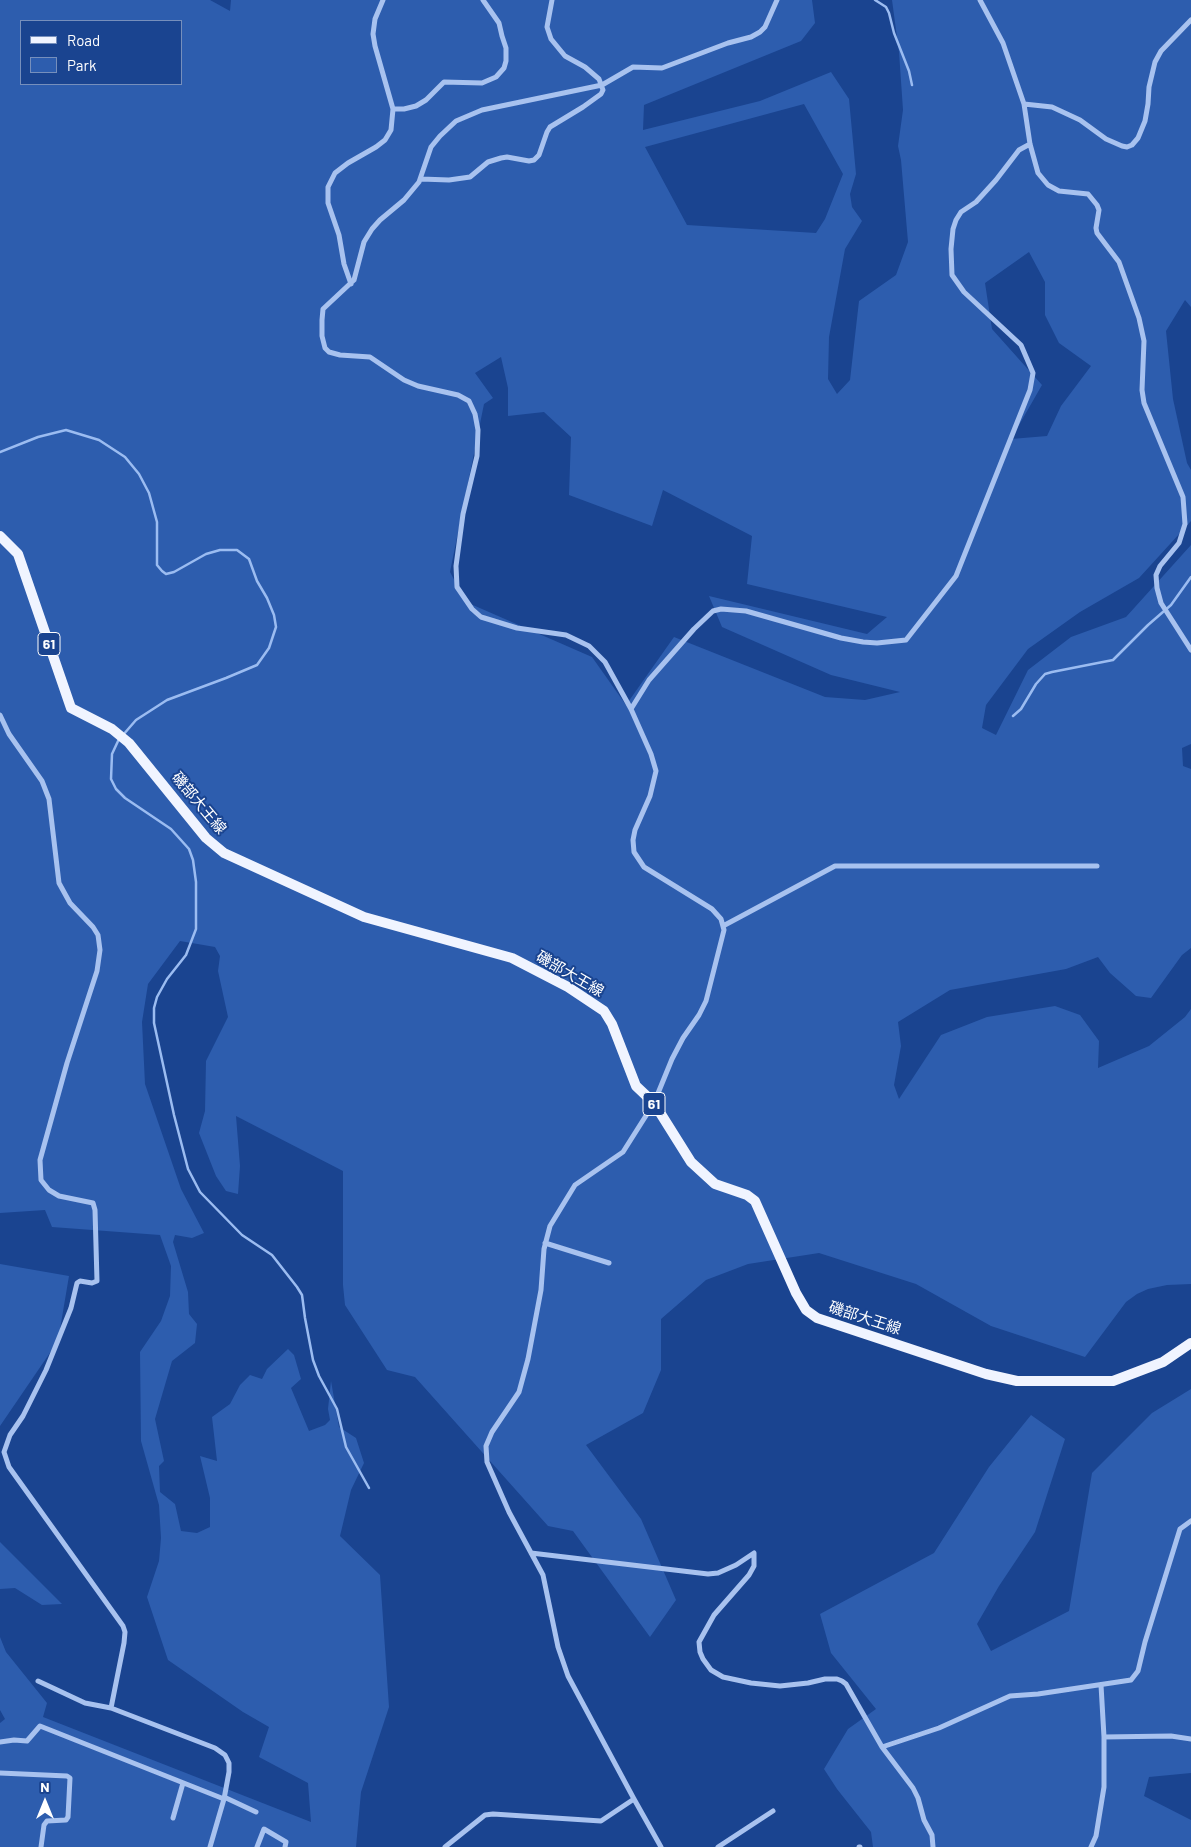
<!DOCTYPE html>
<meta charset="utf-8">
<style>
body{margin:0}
#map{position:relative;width:1191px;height:1847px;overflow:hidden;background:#1a4490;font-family:Barlow,sans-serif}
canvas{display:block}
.legend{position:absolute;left:20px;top:20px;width:162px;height:65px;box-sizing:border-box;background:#1a4490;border:1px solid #768fbc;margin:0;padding:6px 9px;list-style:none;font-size:15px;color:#fff}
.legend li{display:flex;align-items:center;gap:10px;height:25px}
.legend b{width:25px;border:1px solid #768fbc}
.north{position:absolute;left:20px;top:1777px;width:50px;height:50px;-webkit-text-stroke:4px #1a4490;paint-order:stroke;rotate:0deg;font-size:14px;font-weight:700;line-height:20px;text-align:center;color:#fff}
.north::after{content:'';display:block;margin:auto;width:18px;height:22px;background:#fff;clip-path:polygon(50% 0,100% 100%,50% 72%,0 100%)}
</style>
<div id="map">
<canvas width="1191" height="1847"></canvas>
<ul class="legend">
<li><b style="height:6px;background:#f0f4ff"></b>Road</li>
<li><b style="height:14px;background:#2d5dae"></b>Park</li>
</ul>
<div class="north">N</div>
</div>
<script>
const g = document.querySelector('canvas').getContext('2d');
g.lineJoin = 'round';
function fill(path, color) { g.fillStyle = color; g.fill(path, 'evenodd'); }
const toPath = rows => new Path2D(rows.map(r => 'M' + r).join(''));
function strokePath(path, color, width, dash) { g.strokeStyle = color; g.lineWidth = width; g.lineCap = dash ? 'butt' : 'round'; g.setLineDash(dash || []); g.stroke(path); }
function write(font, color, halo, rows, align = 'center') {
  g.font = font + ' Barlow,"Noto Sans JP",sans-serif'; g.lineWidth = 4; g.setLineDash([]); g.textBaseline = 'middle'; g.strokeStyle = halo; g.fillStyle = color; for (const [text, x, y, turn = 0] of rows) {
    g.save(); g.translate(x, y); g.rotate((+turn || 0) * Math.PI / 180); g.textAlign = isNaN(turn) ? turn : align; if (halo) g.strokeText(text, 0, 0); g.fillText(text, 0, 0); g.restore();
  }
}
fill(toPath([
 [0,0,210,0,230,11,231,0,812,0,815,23,801,41,644,105,643,130,760,101,831,72,849,99,856,174,850,194,852,207,862,221,845,249,829,337,828,379,837,394,850,380,859,301,896,275,908,242,901,160,898,146,903,110,899,52,892,0,1191,0,1191,307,1185,300,1166,331,1173,399,1187,463,1191,470,1191,521,1139,578,1080,612,1028,649,986,705,982,728,996,735,1028,670,1071,637,1126,617,1191,545,1191,744,1182,748,1183,766,1191,769,1191,948,1182,955,1151,998,1136,996,1110,973,1098,957,1066,969,950,990,898,1022,901,1046,894,1085,899,1099,941,1035,987,1017,1055,1006,1080,1015,1099,1041,1098,1068,1149,1046,1185,1017,1191,1009,1191,1284,1167,1285,1148,1289,1137,1294,1126,1302,1085,1357,991,1326,916,1284,819,1253,748,1264,706,1280,661,1319,661,1370,643,1413,586,1445,641,1519,676,1600,650,1637,573,1531,548,1526,415,1377,387,1370,345,1305,343,1285,343,1171,236,1116,240,1166,238,1194,226,1191,216,1176,199,1133,205,1111,206,1061,228,1017,218,971,220,956,215,947,180,941,148,984,142,1022,145,1084,181,1189,204,1233,192,1238,175,1235,173,1242,188,1292,189,1314,197,1324,195,1343,172,1361,155,1419,164,1461,159,1466,160,1492,175,1504,181,1531,197,1533,210,1527,210,1498,200,1456,217,1461,212,1417,230,1404,240,1385,250,1375,262,1379,267,1369,288,1349,294,1355,301,1379,291,1388,309,1431,325,1425,330,1420,328,1409,331,1381,339,1427,356,1438,364,1463,351,1490,340,1536,380,1575,389,1707,361,1792,356,1847,0,1847,0,1723,5,1719,0,1710,0,1637,6,1652,47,1703,43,1717,311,1822,308,1783,259,1757,269,1727,243,1712,168,1660,147,1597,159,1561,161,1538,159,1505,141,1441,140,1352,161,1321,170,1296,171,1266,160,1235,52,1227,45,1210,0,1213],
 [21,21,181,21,181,84,21,84],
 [804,104,843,174,825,219,816,233,687,225,645,147],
 [1029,252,1045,282,1045,315,1059,343,1091,366,1061,406,1047,436,1011,439,1042,385,992,329,985,283],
 [501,357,508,388,508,416,544,412,571,437,569,495,652,526,663,490,752,536,747,584,887,617,867,634,709,596,722,627,831,675,900,692,865,700,825,697,674,637,626,705,592,657,466,602,450,572,484,404,493,398,475,373],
 [0,1264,69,1276,58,1341,0,1426],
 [1191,1389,1191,1773,1149,1777,1144,1796,1191,1820,1191,1847,873,1847,871,1832,837,1789,824,1769,848,1729,876,1709,831,1653,820,1614,934,1553,989,1467,1031,1415,1065,1439,1035,1532,999,1586,977,1624,991,1651,1069,1611,1092,1473,1152,1413],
 [0,1542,62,1604,42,1605,15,1588,0,1589]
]), '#2d5dae');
strokePath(toPath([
 [875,0,886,7,889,13,894,33,909,71,912,85],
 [0,452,38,437,66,430,99,440,125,457,139,474,149,493,157,522,157,565,162,571,166,574,174,572,206,554,220,550,237,550,249,559,257,581,267,598,274,615,276,627,269,648,257,665,226,678,167,700,136,720,123,735],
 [1013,716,1021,709,1036,684,1045,674,1052,672,1113,660,1148,625,1171,605,1191,577],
 [119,739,112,754,111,779,116,789,125,798,171,829,189,849,193,860,196,882,196,929,186,955,167,979,157,997,154,1008,154,1023,174,1115,188,1169,200,1192,242,1235,272,1255,297,1287,302,1295,305,1318,313,1360,319,1376,337,1409,346,1447,369,1488]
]), '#9bbcf1', 2.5);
strokePath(toPath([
 [980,0,1003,43,1024,104,1030,144,1038,173,1048,185,1059,191,1088,194,1097,205,1099,210,1096,228,1097,233,1119,262,1139,318,1144,341,1142,390,1144,403,1183,497,1185,524,1179,543,1160,566,1156,575,1157,588,1161,603,1191,650],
 [1024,104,1052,107,1080,120,1106,139,1122,146,1127,147,1132,145,1138,138,1145,121,1148,104,1149,87,1155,62,1161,51,1191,20],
 [393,109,404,109,416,106,426,100,444,82,482,83,496,77,504,68,506,61,506,48,502,36,499,23,483,0],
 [421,179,449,180,470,177,488,162,501,158,507,157,529,161,534,160,539,155,547,132,550,127,583,107,601,94,603,90,599,79,585,67,565,56,551,39,547,27,552,0],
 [351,284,344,264,339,235,328,203,328,187,335,173,348,163,376,147,385,140,391,130,393,109,375,46,373,34,375,19,383,0],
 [631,709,649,680,694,629,713,611,721,609,746,611,841,638,863,642,877,643,906,640,956,576,1030,390,1033,373,1021,345,964,292,952,275,951,249,953,229,956,220,961,212,976,202,996,180,1019,150,1030,144],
 [0,715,9,734,42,781,49,799,59,883,70,903,93,927,98,935,100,950,97,971,67,1063,40,1160,41,1180,49,1190,59,1196,93,1203,95,1210,97,1281,92,1283,80,1281,77,1283,71,1308,46,1370,23,1416,10,1435,4,1452,9,1467,123,1626,125,1632,124,1643,111,1708],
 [723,926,835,866,1097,866],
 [545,1243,609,1263],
 [531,1553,708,1574,718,1573,736,1565,754,1553,754,1566,749,1575,714,1615,699,1642,700,1652,703,1659,711,1670,723,1677,751,1683,780,1686,808,1683,825,1679,837,1679,842,1681,846,1684,882,1747,913,1788,918,1798,924,1820,932,1835,933,1847],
 [38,1681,85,1703,111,1708,215,1748,225,1755,229,1763,229,1772,224,1799,210,1847],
 [1104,1737,1171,1736,1191,1739],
 [0,1742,14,1740,27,1741,40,1726,224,1799],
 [882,1747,939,1728,1010,1696,1038,1694,1131,1680,1138,1671,1145,1642,1180,1529,1191,1521],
 [0,1773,67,1776,70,1778,68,1817,66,1820,47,1821,44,1825,41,1847],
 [224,1797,256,1812],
 [173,1818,183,1783],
 [257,1847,264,1829,286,1842,285,1847],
 [445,1847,485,1815,493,1814,601,1821,634,1799],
 [661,1847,634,1799,568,1676,558,1647,543,1575,509,1512,487,1462,486,1446,492,1432,519,1392,528,1359,541,1290,544,1249,550,1226,575,1185,623,1152,654,1103,672,1059,683,1038,699,1015,706,1001,724,930,721,919,712,909,644,867,634,852,633,840,635,830,650,796,656,771,651,754,631,709,605,662,589,646,566,635,517,628,481,617,472,609,457,587,456,566,463,514,477,456,478,430,475,414,469,401,458,395,418,386,404,380,370,357,340,355,329,352,325,348,322,336,322,320,323,309,354,280,364,242,372,229,380,220,404,200,419,182,431,147,440,136,456,121,482,110,602,85,633,67,662,68,728,43,751,37,760,32,765,27,777,0],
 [718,1847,773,1811],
 [859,1847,860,1847],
 [1091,1847,1096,1836,1104,1787,1104,1737,1101,1685]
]), '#a8c2ef', 5);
strokePath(toPath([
 [0,536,18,554,71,708,112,729,129,743,206,838,224,853,364,917,512,958,568,987,604,1011,612,1024,636,1086,654,1103,691,1162,715,1184,747,1195,755,1201,796,1293,806,1310,817,1318,986,1374,1017,1381,1113,1381,1163,1362,1191,1343]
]), '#f0f4ff', 10);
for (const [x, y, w] of [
 [49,644,22],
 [654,1104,22]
]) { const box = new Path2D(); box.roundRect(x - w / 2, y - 11.5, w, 23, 4); g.fillStyle = '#1a4490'; g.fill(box); strokePath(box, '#fff', 1); }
write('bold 14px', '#fff', null, [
 ["61",49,644],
 ["61",654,1104]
]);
write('15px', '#fff', '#1a4490', [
 ["磯部大王線",199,803,50],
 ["磯部大王線",570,974,30],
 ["磯部大王線",865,1318,18]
]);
</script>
